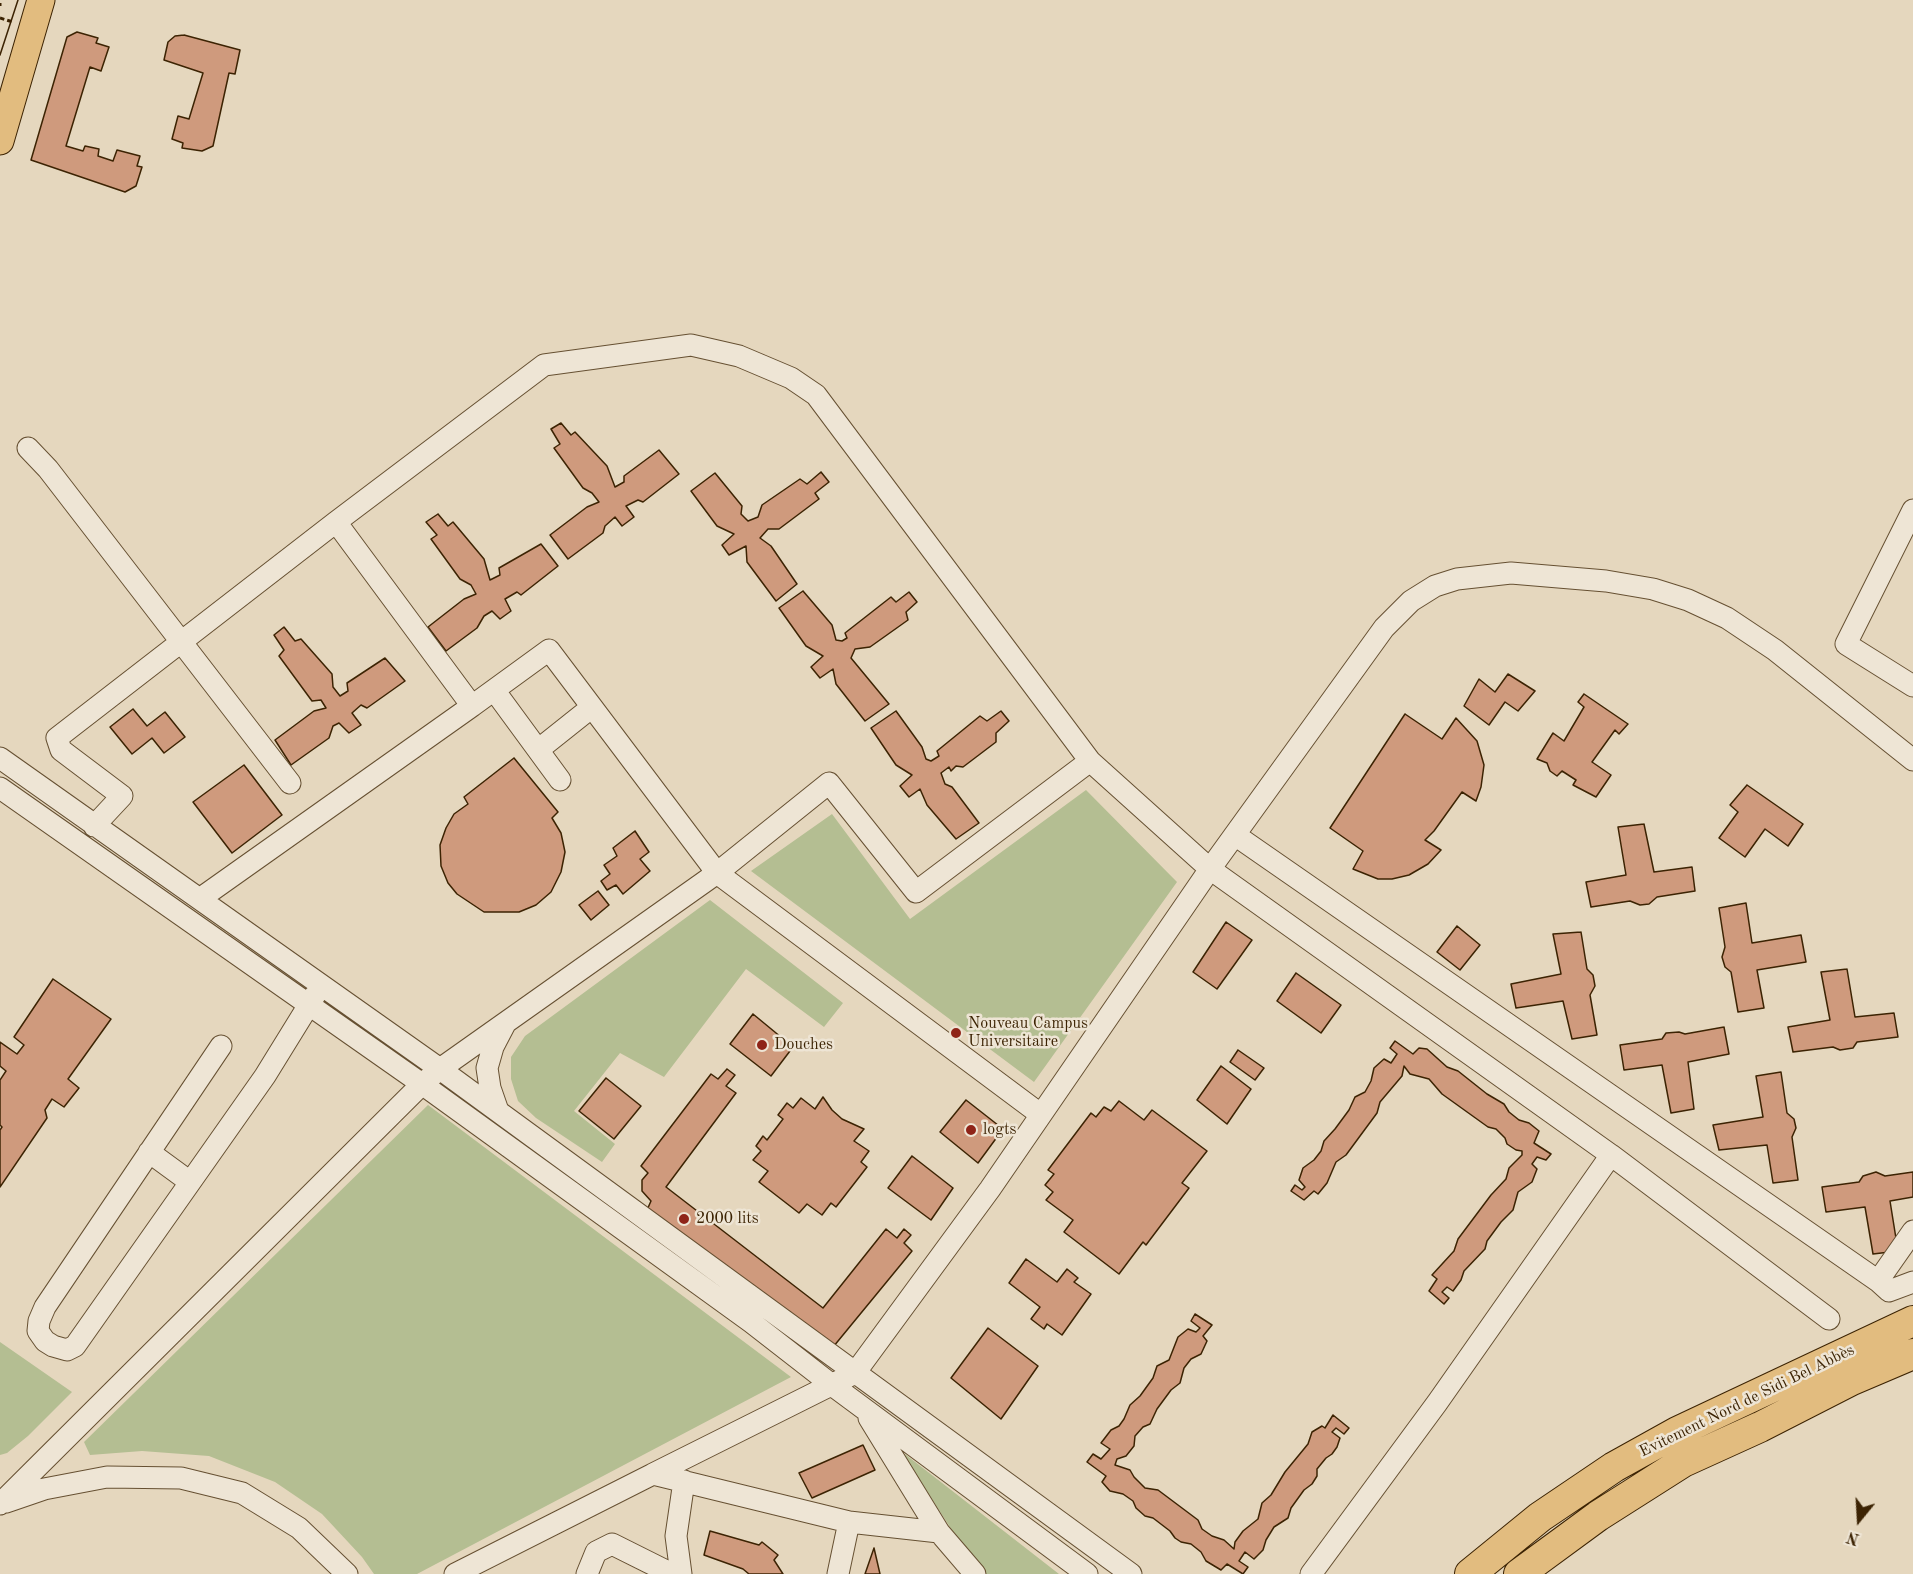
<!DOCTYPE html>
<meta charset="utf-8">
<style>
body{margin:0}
#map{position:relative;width:1913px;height:1574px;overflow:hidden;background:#e5d7be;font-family:"Old Standard TT",serif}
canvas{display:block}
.north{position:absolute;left:1829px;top:1490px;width:60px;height:60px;-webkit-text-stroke:4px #eee5d5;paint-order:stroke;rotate:198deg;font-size:16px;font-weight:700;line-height:24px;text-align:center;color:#3c2303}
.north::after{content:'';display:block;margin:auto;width:21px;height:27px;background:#3c2303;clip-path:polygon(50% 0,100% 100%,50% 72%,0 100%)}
</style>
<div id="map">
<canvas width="1913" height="1574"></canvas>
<div class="north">N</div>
</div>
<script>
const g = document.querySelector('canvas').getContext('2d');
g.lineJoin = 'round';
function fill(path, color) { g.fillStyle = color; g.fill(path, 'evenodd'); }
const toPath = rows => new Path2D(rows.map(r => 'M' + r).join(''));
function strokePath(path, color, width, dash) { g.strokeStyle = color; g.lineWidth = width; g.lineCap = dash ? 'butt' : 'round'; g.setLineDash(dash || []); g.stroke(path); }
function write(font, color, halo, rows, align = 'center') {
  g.font = font + ' "Old Standard TT",serif'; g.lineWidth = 5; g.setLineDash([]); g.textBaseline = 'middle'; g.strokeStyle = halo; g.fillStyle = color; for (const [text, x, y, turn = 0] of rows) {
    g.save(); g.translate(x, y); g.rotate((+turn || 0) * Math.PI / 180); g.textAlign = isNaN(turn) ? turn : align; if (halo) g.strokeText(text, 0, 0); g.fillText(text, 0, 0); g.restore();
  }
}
fill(toPath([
 [1086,790,1177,882,1034,1082,751,871,832,814,910,919],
 [710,900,843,1003,824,1027,746,969,664,1077,620,1053,574,1111,615,1144,602,1162,536,1118,518,1101,511,1079,511,1057,525,1036],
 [428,1105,791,1377,417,1574,374,1574,362,1557,322,1514,275,1482,209,1456,142,1451,90,1455,84,1442],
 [0,1342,72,1392,28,1436,7,1453,0,1455],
 [901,1451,1059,1574,985,1574,955,1535]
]), '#b4be92');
const building = toPath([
 [77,32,98,38,96,43,109,47,101,71,90,67,66,146,83,151,85,146,99,149,98,156,113,161,117,150,140,156,137,166,142,167,136,186,125,192,31,160,67,37,77,32],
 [184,35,240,50,235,74,229,73,213,146,202,151,182,148,183,143,172,139,178,116,189,119,203,73,164,60,168,42,175,36,184,35],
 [561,423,571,435,575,432,607,466,615,487,624,482,624,476,659,450,679,474,643,502,638,500,626,506,634,517,622,526,615,517,605,526,603,533,568,559,550,535,587,507,599,502,592,493,583,488,554,448,560,444,551,429,561,423],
 [821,472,829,482,815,493,819,499,779,529,768,529,760,538,771,546,797,584,776,601,747,562,746,546,729,555,722,545,734,534,717,526,691,491,715,473,742,506,741,514,748,521,758,517,762,505,800,479,807,484,821,472],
 [438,514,448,526,453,522,484,559,490,580,500,575,499,568,541,544,558,566,521,595,517,592,505,599,511,611,500,619,492,611,484,616,477,628,446,651,428,627,464,599,476,594,471,585,460,579,431,539,437,535,426,522,438,514],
 [803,591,832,625,836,640,842,641,847,638,845,633,891,597,896,602,909,592,917,602,906,612,908,620,870,647,855,649,851,658,889,704,865,721,836,684,833,669,820,678,811,667,823,656,806,646,779,608,803,591],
 [284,627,295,641,301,639,332,674,333,687,340,696,348,691,347,683,385,658,405,681,367,708,361,705,352,713,361,725,349,733,339,723,333,726,329,738,291,765,275,740,314,711,326,708,321,700,312,701,279,656,284,650,274,635,284,627],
 [1508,674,1535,691,1518,711,1505,702,1489,725,1464,706,1479,679,1495,692,1508,674],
 [1584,694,1628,724,1619,734,1615,730,1592,762,1611,775,1596,797,1573,785,1576,780,1562,771,1557,776,1550,771,1547,763,1537,759,1553,733,1564,741,1584,707,1578,702,1584,694],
 [133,709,147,726,165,712,185,737,164,753,152,738,132,754,110,727,133,709],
 [896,711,922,747,926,759,931,761,939,756,937,751,980,716,987,721,1001,711,1009,721,996,733,996,742,963,767,956,766,951,771,949,767,941,773,945,784,952,787,979,823,956,839,927,805,920,789,909,797,900,786,912,775,896,765,871,728,896,711],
 [1405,714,1442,739,1456,718,1477,741,1484,765,1481,787,1476,801,1462,792,1434,831,1425,840,1441,850,1428,864,1409,875,1392,879,1378,879,1353,869,1363,851,1330,828,1405,714],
 [514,758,558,812,552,818,561,833,565,852,561,872,551,892,536,905,519,912,484,912,457,894,448,883,441,866,440,845,446,828,454,814,468,804,464,797,514,758],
 [244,765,282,815,232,853,193,802,244,765],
 [1747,785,1803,824,1788,846,1765,829,1745,857,1719,838,1738,812,1730,805,1747,785],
 [1644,824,1654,872,1692,867,1695,891,1657,897,1649,904,1640,905,1630,901,1591,907,1586,882,1626,875,1618,827,1644,824],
 [635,831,649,852,640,859,650,871,623,894,616,885,607,890,601,881,610,874,604,865,617,856,613,848,635,831],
 [598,891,609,905,591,920,579,905,598,891],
 [1746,903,1752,943,1801,935,1806,962,1757,970,1764,1008,1738,1012,1731,972,1725,967,1722,957,1725,947,1719,908,1746,903],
 [1226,922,1252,940,1217,989,1193,972,1226,922],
 [1457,926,1480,945,1460,970,1437,952,1457,926],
 [1581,932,1587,969,1593,975,1595,986,1590,995,1597,1035,1572,1039,1563,1001,1516,1008,1511,984,1561,974,1553,934,1581,932],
 [1847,969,1855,1017,1894,1013,1898,1037,1857,1042,1853,1048,1840,1050,1833,1047,1793,1052,1788,1027,1830,1020,1821,972,1847,969],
 [1296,973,1341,1005,1321,1033,1277,1001,1296,973],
 [53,979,111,1019,68,1079,79,1088,64,1107,52,1099,45,1110,47,1118,0,1187,0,1130,2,1127,0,1125,0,1080,6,1071,0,1066,0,1042,17,1054,24,1045,14,1037,53,979],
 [753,1014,793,1047,771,1076,730,1044,753,1014],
 [1724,1027,1729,1054,1688,1062,1694,1109,1671,1113,1662,1065,1624,1070,1620,1045,1662,1039,1666,1033,1679,1032,1685,1034,1724,1027],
 [1395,1041,1413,1054,1419,1048,1427,1049,1447,1067,1458,1071,1487,1094,1504,1104,1509,1112,1519,1120,1529,1123,1539,1131,1534,1143,1551,1154,1546,1160,1537,1157,1532,1164,1537,1169,1532,1182,1518,1192,1513,1210,1501,1222,1487,1241,1485,1249,1464,1271,1461,1280,1453,1291,1447,1287,1442,1292,1449,1298,1444,1304,1429,1291,1437,1279,1432,1275,1454,1251,1458,1239,1491,1195,1506,1179,1509,1168,1522,1155,1522,1151,1516,1150,1507,1144,1505,1138,1496,1129,1488,1127,1442,1094,1429,1079,1410,1074,1404,1066,1402,1076,1380,1102,1377,1113,1346,1155,1336,1162,1327,1183,1318,1194,1314,1191,1304,1200,1291,1191,1295,1185,1302,1190,1305,1187,1299,1180,1303,1168,1314,1160,1321,1151,1324,1141,1335,1129,1349,1110,1355,1097,1365,1092,1371,1081,1374,1068,1384,1059,1391,1063,1397,1054,1390,1048,1395,1041],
 [1238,1050,1264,1068,1255,1080,1230,1062,1238,1050],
 [1221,1066,1251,1089,1227,1124,1197,1100,1221,1066],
 [727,1069,735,1075,726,1086,736,1093,666,1187,823,1308,886,1229,897,1238,904,1229,911,1235,904,1243,912,1251,829,1352,647,1210,651,1201,642,1191,642,1180,648,1173,641,1166,711,1074,718,1079,727,1069],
 [1781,1072,1787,1113,1794,1119,1796,1128,1792,1137,1798,1180,1773,1183,1767,1145,1719,1150,1713,1125,1763,1117,1756,1076,1781,1072],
 [606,1078,641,1106,614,1139,579,1111,606,1078],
 [823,1097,832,1110,842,1119,864,1129,854,1141,869,1151,861,1162,867,1167,836,1207,831,1203,822,1215,807,1204,799,1213,759,1182,768,1171,753,1160,761,1151,756,1146,763,1136,767,1140,783,1119,778,1115,787,1103,793,1108,801,1098,815,1109,823,1097],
 [966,1100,1003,1129,978,1163,940,1132,966,1100],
 [1119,1101,1144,1120,1152,1110,1207,1151,1182,1183,1189,1188,1146,1245,1143,1242,1119,1274,1064,1232,1073,1220,1046,1200,1053,1192,1045,1185,1054,1174,1048,1170,1091,1113,1096,1117,1104,1107,1111,1111,1119,1101],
 [912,1156,953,1188,931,1220,888,1188,912,1156],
 [1876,1172,1885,1176,1913,1172,1913,1197,1890,1201,1898,1251,1873,1254,1865,1207,1826,1212,1822,1187,1859,1182,1863,1176,1876,1172],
 [1026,1259,1057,1282,1067,1269,1078,1278,1074,1282,1091,1294,1062,1335,1047,1324,1044,1329,1031,1319,1040,1307,1009,1283,1026,1259],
 [1195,1314,1212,1325,1203,1336,1207,1341,1201,1354,1191,1359,1184,1368,1180,1383,1171,1390,1157,1409,1150,1424,1143,1427,1135,1436,1134,1446,1126,1456,1117,1459,1115,1465,1130,1470,1134,1477,1145,1488,1158,1490,1198,1520,1202,1529,1212,1536,1224,1540,1234,1549,1235,1542,1243,1531,1258,1519,1262,1503,1271,1495,1285,1472,1308,1444,1312,1432,1322,1426,1325,1428,1333,1415,1349,1428,1344,1434,1336,1428,1332,1432,1340,1438,1337,1447,1332,1454,1326,1458,1317,1469,1317,1476,1312,1484,1304,1490,1291,1508,1288,1518,1274,1527,1266,1540,1263,1550,1254,1559,1245,1552,1239,1561,1248,1567,1243,1574,1227,1564,1221,1570,1206,1561,1201,1552,1191,1544,1181,1542,1175,1538,1170,1531,1153,1518,1145,1516,1136,1508,1133,1501,1123,1494,1110,1491,1102,1482,1106,1476,1087,1462,1093,1454,1101,1459,1110,1449,1101,1443,1111,1430,1119,1426,1124,1419,1130,1405,1140,1396,1153,1378,1157,1366,1169,1360,1178,1337,1188,1329,1196,1332,1200,1328,1191,1321,1195,1314],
 [988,1328,1038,1366,1001,1419,951,1378,988,1328],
 [863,1445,875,1470,812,1498,799,1473,863,1445],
 [710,1531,759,1545,762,1542,778,1555,774,1560,783,1574,749,1574,743,1569,704,1555,710,1531],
 [874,1548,880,1574,865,1574,874,1548]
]);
fill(building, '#cf9a7d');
strokePath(building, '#3c2303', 1.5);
const minor = toPath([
 [28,448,48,469,290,783],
 [1913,510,1846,644,1913,686],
 [494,690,560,780],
 [472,706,549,650,717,873,1040,1114],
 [538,750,592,707],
 [0,758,440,1069,1131,1574],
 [0,788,422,1084,751,1322,832,1385,1087,1574],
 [94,826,122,796,61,750,57,738,336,522,544,365,691,345,739,356,791,378,816,395,1090,761,1210,869,1611,1155,1829,1319],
 [1235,835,1878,1281,1889,1291,1913,1282],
 [201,898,472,706,336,522],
 [221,1046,45,1307,39,1321,38,1331,45,1341,53,1346,67,1350,75,1346,265,1076,315,995],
 [498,1111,490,1088,487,1068,493,1047,505,1024],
 [149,1152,190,1182],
 [1878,1281,1913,1231],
 [869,1418,939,1532],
 [6,1502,44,1489,107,1477,181,1478,242,1493,299,1528,347,1574],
 [0,1504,422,1084,440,1069,717,873,829,783,916,892,1090,761],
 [849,1522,653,1474,855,1373,990,1189,1210,869,1384,628,1411,601,1435,586,1457,579,1511,573,1606,581,1653,589,1688,600,1727,618,1775,650,1913,760],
 [455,1574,653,1474],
 [587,1574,596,1552,612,1544,672,1574],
 [681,1574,676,1536,684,1481],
 [838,1574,849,1522,939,1532,975,1574],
 [1311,1574,1437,1403,1611,1155]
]);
const major = toPath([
 [0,141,41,0]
]);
const highway = toPath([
 [1470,1574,1540,1517,1614,1467,1677,1432,1913,1321],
 [1519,1574,1598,1516,1683,1462,1760,1427,1852,1380,1913,1354]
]);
strokePath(minor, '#665032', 23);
strokePath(major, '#3c2303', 29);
strokePath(highway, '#3c2303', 32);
strokePath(toPath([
 [0,3,0,6],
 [0,18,13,22]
]), '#3c2303', 3, [4.5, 3]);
strokePath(minor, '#eee5d5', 21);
strokePath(major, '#e2bc7f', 27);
strokePath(highway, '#e2bc7f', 30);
strokePath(toPath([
 [0,55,18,0]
]), '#3c2303', 1.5);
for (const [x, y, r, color] of [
 [956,1033,6,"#8f2418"],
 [762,1045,6,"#8f2418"],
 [971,1130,6,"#8f2418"],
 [684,1219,6,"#8f2418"]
]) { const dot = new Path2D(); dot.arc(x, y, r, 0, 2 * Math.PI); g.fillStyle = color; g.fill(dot); strokePath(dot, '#eee5d5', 2); }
write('16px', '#3c2303', '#eee5d5', [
 ["Nouveau Campus",968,1024],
 ["Universitaire",968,1042],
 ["Douches",774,1045],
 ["logts",983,1130],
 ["2000 lits",696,1219]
], 'left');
write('16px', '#3c2303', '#eee5d5', [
 ["Evitement Nord de Sidi Bel Abbès",1747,1401,-26]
]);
</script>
